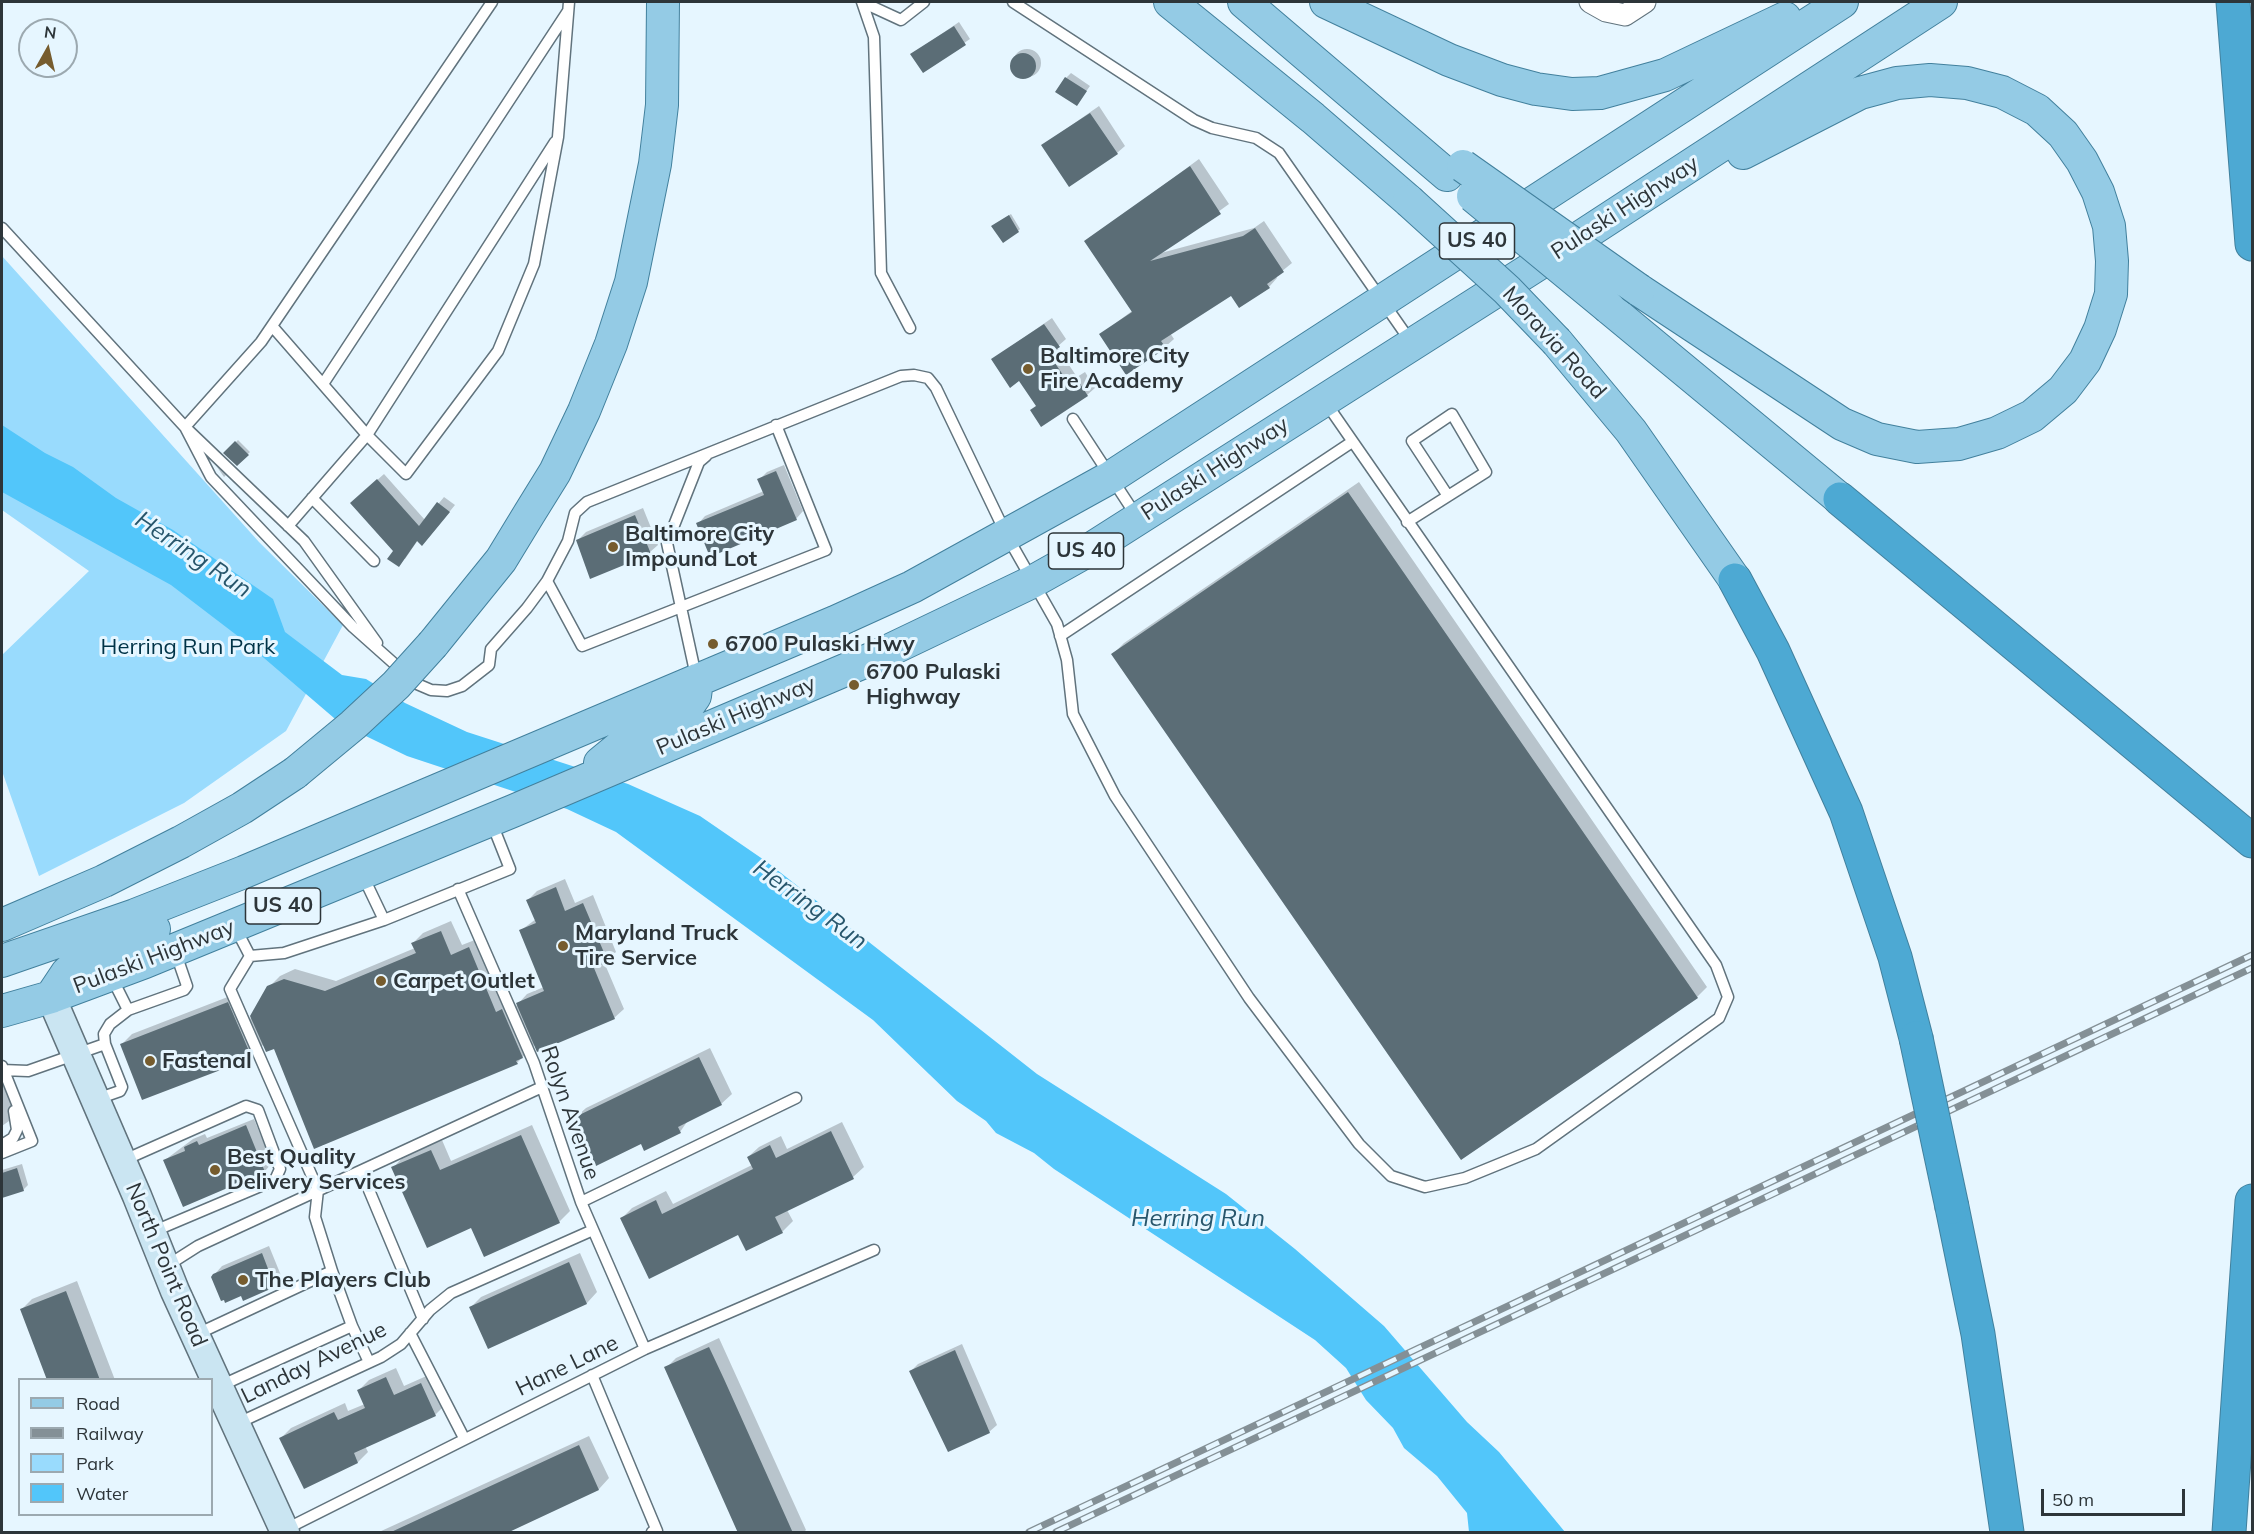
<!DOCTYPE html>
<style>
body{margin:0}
#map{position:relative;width:2254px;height:1534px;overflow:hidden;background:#e6f6ff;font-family:Mulish,sans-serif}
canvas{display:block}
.frame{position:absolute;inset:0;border:3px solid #2d3539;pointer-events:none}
.legend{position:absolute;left:18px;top:1378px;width:195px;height:138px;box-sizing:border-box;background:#e6f6ff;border:2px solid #9ca9b0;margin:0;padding:8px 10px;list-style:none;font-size:18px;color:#2d3539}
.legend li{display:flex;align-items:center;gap:12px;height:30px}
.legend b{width:30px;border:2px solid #9ca9b0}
.north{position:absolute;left:18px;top:18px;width:60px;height:60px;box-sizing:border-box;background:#e6f6ff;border:2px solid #9ca9b0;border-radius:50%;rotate:8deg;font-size:16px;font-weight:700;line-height:24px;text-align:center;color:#2d3539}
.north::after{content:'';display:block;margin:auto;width:21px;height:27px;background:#765c2e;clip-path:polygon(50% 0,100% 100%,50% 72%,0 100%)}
.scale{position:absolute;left:2041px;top:1489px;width:144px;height:27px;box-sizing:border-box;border:3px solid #2d3539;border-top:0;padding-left:8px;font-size:18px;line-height:21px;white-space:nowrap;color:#2d3539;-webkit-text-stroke:4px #e6f6ff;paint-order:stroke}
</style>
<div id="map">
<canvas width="2254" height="1534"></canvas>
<div class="frame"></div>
<ul class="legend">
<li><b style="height:8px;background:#94cbe5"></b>Road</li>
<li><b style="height:8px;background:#849096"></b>Railway</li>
<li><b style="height:16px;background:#99dbfd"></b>Park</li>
<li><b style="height:16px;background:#52c6fa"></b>Water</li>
</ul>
<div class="north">N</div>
<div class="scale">50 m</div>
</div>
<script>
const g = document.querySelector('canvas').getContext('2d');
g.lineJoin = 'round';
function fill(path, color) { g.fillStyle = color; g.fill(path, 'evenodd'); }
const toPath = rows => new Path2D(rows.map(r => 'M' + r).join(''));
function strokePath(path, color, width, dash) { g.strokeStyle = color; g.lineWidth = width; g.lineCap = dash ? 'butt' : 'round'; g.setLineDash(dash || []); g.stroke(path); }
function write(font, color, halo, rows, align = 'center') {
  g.font = font + ' Mulish,sans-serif'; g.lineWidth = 6; g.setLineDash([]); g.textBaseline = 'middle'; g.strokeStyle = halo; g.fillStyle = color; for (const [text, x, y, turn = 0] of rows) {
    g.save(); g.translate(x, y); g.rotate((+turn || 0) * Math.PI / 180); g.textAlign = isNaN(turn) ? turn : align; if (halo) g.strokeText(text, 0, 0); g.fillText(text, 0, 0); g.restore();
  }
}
fill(toPath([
 [2,256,259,542,343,625,286,731,184,803,39,876,2,771,2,655,89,571,2,510]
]), '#99dbfd');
fill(toPath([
 [2,425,45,453,73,467,116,498,173,530,273,599,285,632,342,675,366,679,405,703,467,732,628,784,700,816,767,862,1037,1074,1226,1194,1295,1249,1384,1326,1467,1422,1499,1452,1565,1532,1469,1532,1467,1513,1437,1476,1404,1448,1393,1428,1366,1400,1346,1368,1315,1340,1054,1169,1034,1153,996,1133,986,1121,957,1101,873,1020,616,832,567,809,407,756,341,724,243,640,171,585,2,492]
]), '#52c6fa');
fill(toPath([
 [959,22,970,39,923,71,912,54],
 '1013 63a14 14 0 1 1 28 0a14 14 0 1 1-28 0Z',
 [1071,73,1090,86,1077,104,1066,78],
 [1099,106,1125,146,1117,153,1043,145],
 [1199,159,1229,204,1161,253,1254,228,1264,221,1292,263,1276,276,1277,278,1269,287,1231,293,1170,333,1174,339,1165,347,1127,372,1101,334,1132,311,1086,242],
 [1011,214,1020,229,1018,231,995,224],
 [1052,318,1066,339,1057,347,1077,377,1085,372,1095,388,1087,395,1037,405,1019,379,993,359],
 [238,440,250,452,237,464,225,453],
 [216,463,227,474,224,477,215,464],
 [784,465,803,511,796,519,698,524,705,516,764,491,759,480,767,472],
 [384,474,425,520,444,497,455,505,428,538,418,540,405,559,394,551,358,497],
 [1359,482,1707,987,1697,997,1113,654,1124,643],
 [643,508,658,545,650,552,591,577,578,540,586,532],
 [565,879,575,903,593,895,616,952,604,962,624,1009,614,1018,535,1044,517,1063,275,1047,264,1044,251,1057,122,1044,132,1034,238,993,250,1019,269,987,280,976,295,969,336,981,415,948,413,943,423,933,451,921,462,945,480,938,506,1002,513,1000,516,1006,527,994,544,987,520,931,536,919,528,900,537,891],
 [710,1048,732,1094,721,1104,689,1119,680,1132,642,1142,575,1118,586,1108],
 [2,1080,16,1116,2,1126],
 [254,1119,272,1163,265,1171,184,1205,165,1160,193,1139,205,1134,207,1138],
 [842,1122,864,1167,853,1177,787,1210,793,1221,782,1232,739,1233,621,1219,632,1208,666,1191,673,1204,752,1165,748,1157,759,1147,781,1136,787,1149],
 [532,1125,570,1211,559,1222,472,1226,393,1168,403,1157,442,1140,451,1161],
 [22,1164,28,1185,23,1190,2,1196,2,1170],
 [269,1246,282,1278,274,1286,242,1294,214,1275,222,1266],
 [580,1253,597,1292,587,1303,488,1347,471,1307,481,1297],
 [77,1281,115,1380,49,1380,22,1309,32,1299],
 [719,1338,806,1530,804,1532,740,1532,666,1368,676,1358],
 [962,1344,997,1425,989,1432,911,1371,918,1364],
 [396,1368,404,1386,431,1374,445,1405,435,1415,365,1446,368,1452,358,1462,304,1487,281,1438,291,1428,345,1403,348,1411,365,1404,359,1390,369,1380],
 [589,1436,609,1478,599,1489,504,1532,379,1532]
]), '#0003');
fill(toPath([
 [954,26,966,45,923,73,910,54],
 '1010 66a13 13 0 1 1 26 0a13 13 0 1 1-26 0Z',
 [1065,77,1087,91,1077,106,1055,92],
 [1090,113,1118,154,1069,187,1041,145],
 [1190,166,1221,214,1150,261,1243,236,1255,228,1284,272,1267,284,1270,288,1239,308,1231,296,1161,341,1166,348,1126,375,1099,334,1132,312,1084,241],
 [1009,215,1019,232,1003,243,991,226],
 [1044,324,1060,347,1049,354,1069,384,1077,379,1088,396,1041,427,1030,410,1036,406,1019,381,1010,388,991,359],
 [235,441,249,455,237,466,223,453],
 [776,471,797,520,710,557,696,523,764,495,757,479],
 [377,479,419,526,437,502,450,512,422,546,417,541,399,567,387,559,393,551,350,503],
 [1348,492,1698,998,1461,1160,1111,654],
 [635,515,651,554,590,579,576,540],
 [556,887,565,911,583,903,608,962,594,968,615,1019,537,1052,516,1003,544,991,519,930,536,923,526,900],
 [441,931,451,955,469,947,496,1012,502,1009,523,1058,516,1061,518,1064,314,1149,274,1049,266,1052,250,1016,267,986,284,979,325,991,416,953,411,943],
 [228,1002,252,1058,142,1100,120,1044],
 [699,1057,722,1105,678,1127,681,1133,644,1151,641,1144,596,1166,573,1118],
 [246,1125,265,1172,183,1207,163,1160,185,1151,184,1147,197,1141,199,1145],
 [831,1131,854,1179,775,1217,783,1233,746,1251,738,1235,649,1279,620,1218,656,1200,662,1214,753,1169,747,1157,770,1145,776,1158],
 [521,1135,560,1223,484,1257,471,1228,427,1248,391,1167,431,1150,440,1170],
 [17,1168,24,1191,2,1198,2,1173],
 [262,1253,275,1287,243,1301,241,1296,225,1303,224,1300,221,1301,211,1277,213,1274],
 [569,1262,587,1304,488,1349,469,1307],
 [66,1291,100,1380,47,1380,20,1309],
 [709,1347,724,1379,793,1533,738,1533,664,1367],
 [955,1350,990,1433,948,1452,909,1371],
 [386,1377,394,1395,421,1383,436,1416,354,1453,358,1463,304,1489,279,1438,334,1412,338,1420,365,1408,357,1390],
 [579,1445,599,1490,507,1533,389,1533]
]), '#5b6d76');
const lane = toPath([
 [862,2,874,37,881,273,910,328],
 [862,2,901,20,924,2],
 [1013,2,1194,120,1212,128,1256,138,1279,153,1411,342],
 [2,228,185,427,304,541,377,643],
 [272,326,367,435,406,474,498,351,534,264,558,137,569,2],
 [323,384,568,11],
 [1073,419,1137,517],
 [185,427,211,477,353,627,417,684,431,690,447,691,462,686,489,665,491,649,527,608,547,581,568,541,575,513,587,502,901,376,914,375,928,378,936,388,1007,536,1057,624,1067,660,1073,714,1115,796,1249,998,1359,1144,1391,1176,1425,1187,1465,1178,1536,1149,1719,1018,1728,997,1716,965,1326,403],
 [185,427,261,342,492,2],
 [312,498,374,561],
 [1407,522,1486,472,1452,414,1412,441,1448,496],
 [288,526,367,435,555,142],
 [547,581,582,646,826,550,776,425],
 [1060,636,1352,442],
 [696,676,667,543,699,462,706,456],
 [363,876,384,920,510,869,491,821],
 [458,889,534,1063,581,1202,645,1349],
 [236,929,250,956,230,989,318,1190,315,1217,332,1271],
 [250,956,284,953,384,920],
 [112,978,128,1010,184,990,187,986,175,951],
 [105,1044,104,1034,110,1024,128,1010],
 [2,1070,28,1071,105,1044,122,1087,120,1091,97,1099],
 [2,1145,13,1138,17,1130,14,1111],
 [2,1153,32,1141,2,1066],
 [122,1161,246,1106,258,1110,280,1169,275,1180,152,1232],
 [361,1171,423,1319],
 [581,1202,796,1098],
 [165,1267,198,1246,542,1087],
 [410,1333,464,1438],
 [195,1335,332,1271,352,1326,369,1362],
 [592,1375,657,1531,652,1532],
 [220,1386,352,1326],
 [236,1424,381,1357,401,1344,430,1310,451,1293,593,1230],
 [284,1530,645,1349,874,1250]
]);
const street = toPath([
 [1590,2,1606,11,1625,15,1645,2]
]);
const secondary = toPath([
 [51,997,137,1196,175,1291,285,1532]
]);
const primary = toPath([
 [1170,2,1313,118,1409,201],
 [1244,2,1447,175],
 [1326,2,1449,60,1502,80,1536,89,1572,94,1600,93,1665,75,1785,18],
 [1639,290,1842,424,1877,439,1917,447,1959,444,1997,433,2032,416,2063,390,2085,361,2100,329,2111,294,2112,261,2109,226,2098,192,2082,161,2063,134,2037,110,2002,92,1967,83,1930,80,1897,83,1860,93,1743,153],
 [1609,308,1840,499],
 [1557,342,1631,431,1735,580],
 [433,644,501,560,529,514,555,472,584,411,611,344,631,282,655,164,662,105,663,2],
 [600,763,634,735,688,706,695,696,697,680],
 [2,925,104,881,181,842,242,808,295,773],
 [2,961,135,915,244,872,835,622,912,587,1111,477,1842,2],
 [51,997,67,973,80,961,154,929],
 [2,1011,51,997,145,962,513,811,871,659,1032,582,1089,550,1562,249,1941,2]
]);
const highway = toPath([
 [2233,2,2252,244],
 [1840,499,2252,841],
 [1735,580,1773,651,1846,812,1895,957,1916,1038],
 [1952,1207,1978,1334,2007,1532],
 [2229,1532,2252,1201]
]);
strokePath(lane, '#61737d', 13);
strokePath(street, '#61737d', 23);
strokePath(secondary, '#61737d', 31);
strokePath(primary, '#42809d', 34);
strokePath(highway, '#42809d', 35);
strokePath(lane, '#fff', 10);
strokePath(street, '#fff', 21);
strokePath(secondary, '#cae5f2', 28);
strokePath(primary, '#94cbe5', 32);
strokePath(highway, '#4da9d3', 33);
const rail = toPath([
 [1029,1532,2252,955],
 [1056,1532,2252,968]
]);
strokePath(rail, '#849096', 7);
strokePath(rail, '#e6f6ff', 4.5, [14]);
const primaryBridge = toPath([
 [1463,166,1639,290],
 [1473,196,1609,308],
 [1409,201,1507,290,1557,342],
 [295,773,353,725,396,685,433,644]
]);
const highwayBridge = toPath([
 [1916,1038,1952,1207]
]);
strokePath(primaryBridge, '#42809d', 34, []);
strokePath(highwayBridge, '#42809d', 35, []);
strokePath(primaryBridge, '#94cbe5', 32);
strokePath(highwayBridge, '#4da9d3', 33);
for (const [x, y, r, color] of [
 [1028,369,6,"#765c2e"],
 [613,547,6,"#765c2e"],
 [713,644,6,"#765c2e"],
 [854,685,6,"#765c2e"],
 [563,946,6,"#765c2e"],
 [381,981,6,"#765c2e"],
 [150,1061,6,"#765c2e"],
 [215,1170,6,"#765c2e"],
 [243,1280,6,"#765c2e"]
]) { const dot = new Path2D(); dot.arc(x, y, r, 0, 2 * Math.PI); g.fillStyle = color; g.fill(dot); strokePath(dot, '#e6f6ff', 2); }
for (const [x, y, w] of [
 [1477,241,75],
 [1086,551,75],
 [283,906,75]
]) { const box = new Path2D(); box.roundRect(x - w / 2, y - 18, w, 36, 4.5); g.fillStyle = '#e6f6ff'; g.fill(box); strokePath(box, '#2d3539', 1.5); }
write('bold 21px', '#2d3539', null, [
 ["US 40",1477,241],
 ["US 40",1086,551],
 ["US 40",283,906]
]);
write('22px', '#2d3539', '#e6f6ff', [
 ["Pulaski Highway",1625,208,-33],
 ["Moravia Road",1554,343,48],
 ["Pulaski Highway",1215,469,-33],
 ["Pulaski Highway",736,716,-23],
 ["Pulaski Highway",154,957,-21],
 ["Rolyn Avenue",570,1113,71],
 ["North Point Road",166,1265,67],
 ["Landay Avenue",314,1363,-26],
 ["Hane Lane",567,1366,-26]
]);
write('bold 22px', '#2d3539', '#e6f6ff', [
 ["Baltimore City",1040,356],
 ["Fire Academy",1040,381],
 ["Baltimore City",625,534],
 ["Impound Lot",625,559],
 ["6700 Pulaski Hwy",725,644],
 ["6700 Pulaski",866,672],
 ["Highway",866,697],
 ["Maryland Truck",575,933],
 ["Tire Service",575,958],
 ["Carpet Outlet",393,981],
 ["Fastenal",162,1061],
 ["Best Quality",227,1157],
 ["Delivery Services",227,1182],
 ["The Players Club",255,1280]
], 'left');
write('22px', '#003347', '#e6f6ff', [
 ["Herring Run Park",188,647]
]);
write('italic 24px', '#27566c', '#e6f6ff', [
 ["Herring Run",193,555,34],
 ["Herring Run",810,905,36],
 ["Herring Run",1198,1219]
]);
</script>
